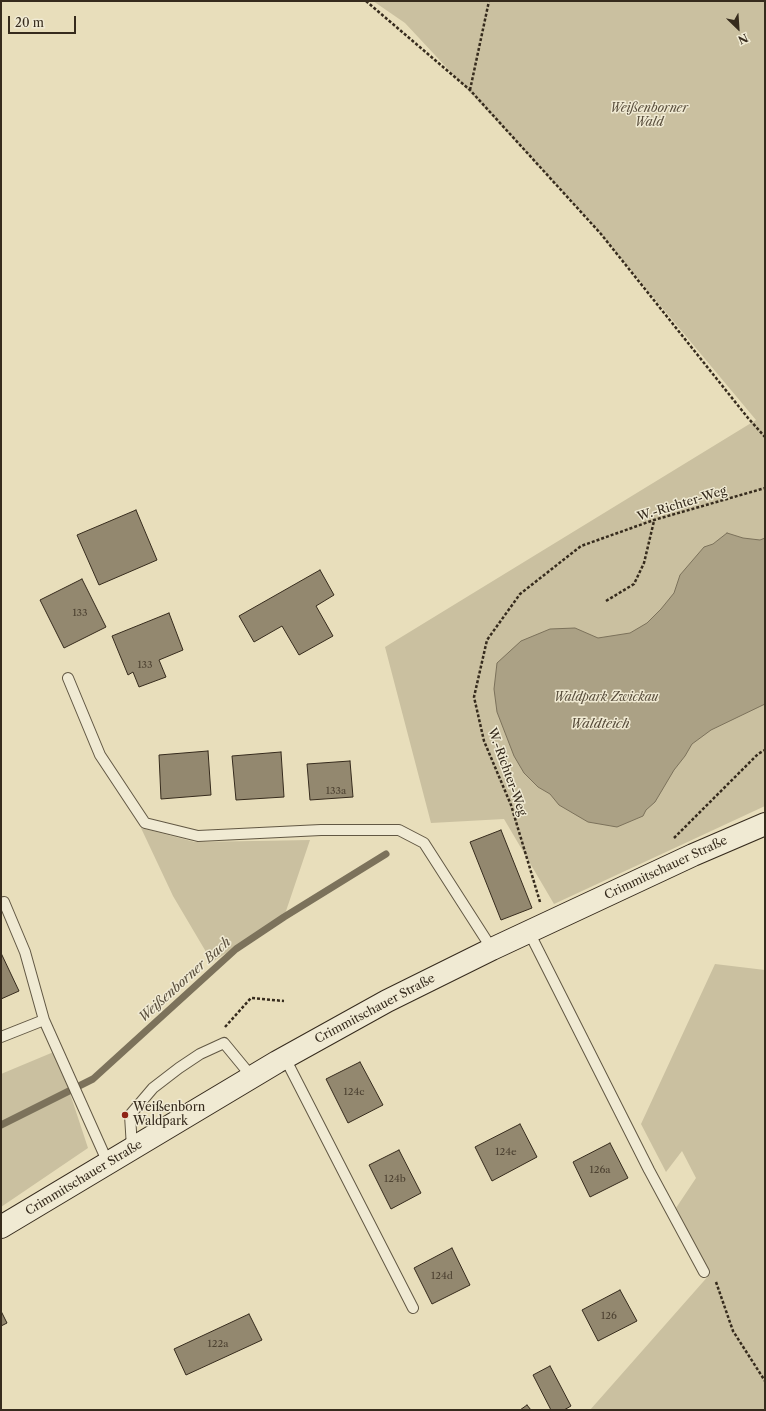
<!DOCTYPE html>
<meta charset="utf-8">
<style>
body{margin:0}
#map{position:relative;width:766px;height:1411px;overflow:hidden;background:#e8debb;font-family:"Libre Caslon Text",serif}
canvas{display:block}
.frame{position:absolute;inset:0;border:2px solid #362b1d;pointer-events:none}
.north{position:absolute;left:718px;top:8px;width:40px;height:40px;-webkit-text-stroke:3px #f0ead3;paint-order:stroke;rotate:155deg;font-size:11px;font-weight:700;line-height:16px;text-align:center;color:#362b1d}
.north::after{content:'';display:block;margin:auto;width:14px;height:18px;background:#362b1d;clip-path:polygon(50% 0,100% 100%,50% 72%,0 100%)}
.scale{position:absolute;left:8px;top:16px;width:68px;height:18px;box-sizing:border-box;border:2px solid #362b1d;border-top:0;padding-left:5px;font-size:12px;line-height:14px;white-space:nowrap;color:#362b1d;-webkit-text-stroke:3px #f0ead3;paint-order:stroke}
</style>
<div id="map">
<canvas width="766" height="1411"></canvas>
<div class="frame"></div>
<div class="north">N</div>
<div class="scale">20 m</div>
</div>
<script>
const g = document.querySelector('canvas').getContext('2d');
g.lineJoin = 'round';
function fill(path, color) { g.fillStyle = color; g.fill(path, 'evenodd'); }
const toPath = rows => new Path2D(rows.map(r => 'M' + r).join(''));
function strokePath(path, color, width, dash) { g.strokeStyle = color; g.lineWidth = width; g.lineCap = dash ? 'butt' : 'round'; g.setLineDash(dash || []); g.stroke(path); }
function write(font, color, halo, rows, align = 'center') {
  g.font = font + ' "Libre Caslon Text",serif'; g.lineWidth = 3; g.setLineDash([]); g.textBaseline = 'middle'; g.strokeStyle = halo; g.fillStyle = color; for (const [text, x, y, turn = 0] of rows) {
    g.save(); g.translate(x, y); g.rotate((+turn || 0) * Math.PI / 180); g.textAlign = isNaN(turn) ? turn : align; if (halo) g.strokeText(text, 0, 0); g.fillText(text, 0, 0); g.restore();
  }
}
fill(toPath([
 [373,1,765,1,765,806,554,904,504,819,431,823,385,647,756,420,588,219,405,23],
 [141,828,195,842,310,840,284,917,212,962,173,896],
 [715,964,765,970,765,1410,590,1410,710,1274,676,1208,696,1178,682,1151,666,1172,641,1124],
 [56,1051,88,1148,1,1207,1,1074]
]), '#cac0a0');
const water = toPath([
 [727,533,743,538,760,540,765,538,765,704,711,730,692,744,685,756,674,770,655,802,646,810,643,816,617,827,588,822,559,805,550,794,538,787,524,773,514,756,497,712,494,689,497,663,521,641,550,629,575,628,598,638,630,633,647,623,661,609,674,593,680,575,704,547,713,544,727,533]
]);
fill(water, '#aba185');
strokePath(water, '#7c725b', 1);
strokePath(toPath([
 [1,1125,93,1079,236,949,284,917,386,854]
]), '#7c725b', 7);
const building = toPath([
 [136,510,157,560,99,585,77,535,136,510],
 [320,570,334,595,316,606,333,636,299,655,282,626,254,642,239,616,320,570],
 [82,579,106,627,64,648,40,600,82,579],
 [169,613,183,650,159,660,166,677,139,687,133,672,128,675,112,636,169,613],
 [208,751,211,795,161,799,159,755,208,751],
 [281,752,284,797,236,800,232,756,281,752],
 [350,761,353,797,310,800,307,764,350,761],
 [501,830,532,908,501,920,470,842,501,830],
 [1,953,19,991,1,999,1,953],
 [360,1062,383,1105,348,1123,326,1079,360,1062],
 [520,1124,537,1157,492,1181,475,1147,520,1124],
 [610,1143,628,1178,590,1197,573,1162,610,1143],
 [399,1150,421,1193,391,1209,369,1165,399,1150],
 [452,1248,470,1285,432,1304,414,1268,452,1248],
 [620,1290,637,1321,598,1341,582,1310,620,1290],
 [1,1311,7,1323,1,1326,1,1311],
 [249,1314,262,1340,186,1375,174,1349,249,1314],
 [550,1366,571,1406,564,1410,551,1410,533,1375,550,1366],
 [527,1405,531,1410,520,1410,527,1405]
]);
fill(building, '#93886f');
strokePath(building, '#362b1d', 1);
const service = toPath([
 [68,678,100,755,145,823,198,836,321,830,399,830,424,843,492,949],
 [1,903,4,902,25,952,44,1020,108,1163],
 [529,932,649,1170,704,1272],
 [1,1037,44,1020],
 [285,1058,413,1308],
 [132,1148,130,1115,153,1088,179,1068,200,1054,224,1043,252,1077]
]);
const secondary = toPath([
 [1,1227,277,1062,387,1001,492,949,693,855,765,824]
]);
strokePath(service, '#625844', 12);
strokePath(secondary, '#362b1d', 24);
strokePath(toPath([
 [366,1,470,90,601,234,748,418,765,437],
 [470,90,489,1],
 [606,601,634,584,644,563,654,521],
 [674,838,758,754,765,750],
 [540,902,511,805,484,741,474,697,487,640,520,594,581,546,654,520,765,488],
 [225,1027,251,998,284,1001],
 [716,1282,733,1331,765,1381]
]), '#362b1d', 2.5, [3, 2]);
strokePath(service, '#f0ead3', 10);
strokePath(secondary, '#f0ead3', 22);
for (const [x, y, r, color] of [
 [125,1115,4,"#8f2418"]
]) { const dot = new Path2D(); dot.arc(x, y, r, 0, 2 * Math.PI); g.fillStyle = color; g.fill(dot); strokePath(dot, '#f0ead3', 1.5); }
write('10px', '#4d4232', null, [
 ["133",80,613],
 ["133",145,665],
 ["133a",336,791],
 ["124c",354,1092],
 ["124e",506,1152],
 ["126a",600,1170],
 ["124b",395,1179],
 ["124d",442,1276],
 ["126",609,1316],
 ["122a",218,1344]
]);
write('italic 12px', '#5b503e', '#f0ead3', [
 ["Weißenborner",649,109],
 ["Wald",649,123],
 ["Waldpark Zwickau",606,698]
]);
write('12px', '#362b1d', '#f0ead3', [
 ["W.-Richter-Weg",682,504,-17],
 ["W.-Richter-Weg",507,772,70],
 ["Crimmitschauer Straße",666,868,-25],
 ["Crimmitschauer Straße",375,1009,-28],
 ["Crimmitschauer Straße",84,1178,-31]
]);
write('12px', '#362b1d', '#f0ead3', [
 ["Weißenborn",133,1108],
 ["Waldpark",133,1122]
], 'left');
write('italic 13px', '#594e3c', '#f0ead3', [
 ["Waldteich",600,724],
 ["Weißenborner Bach",185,980,-42]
]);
</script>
